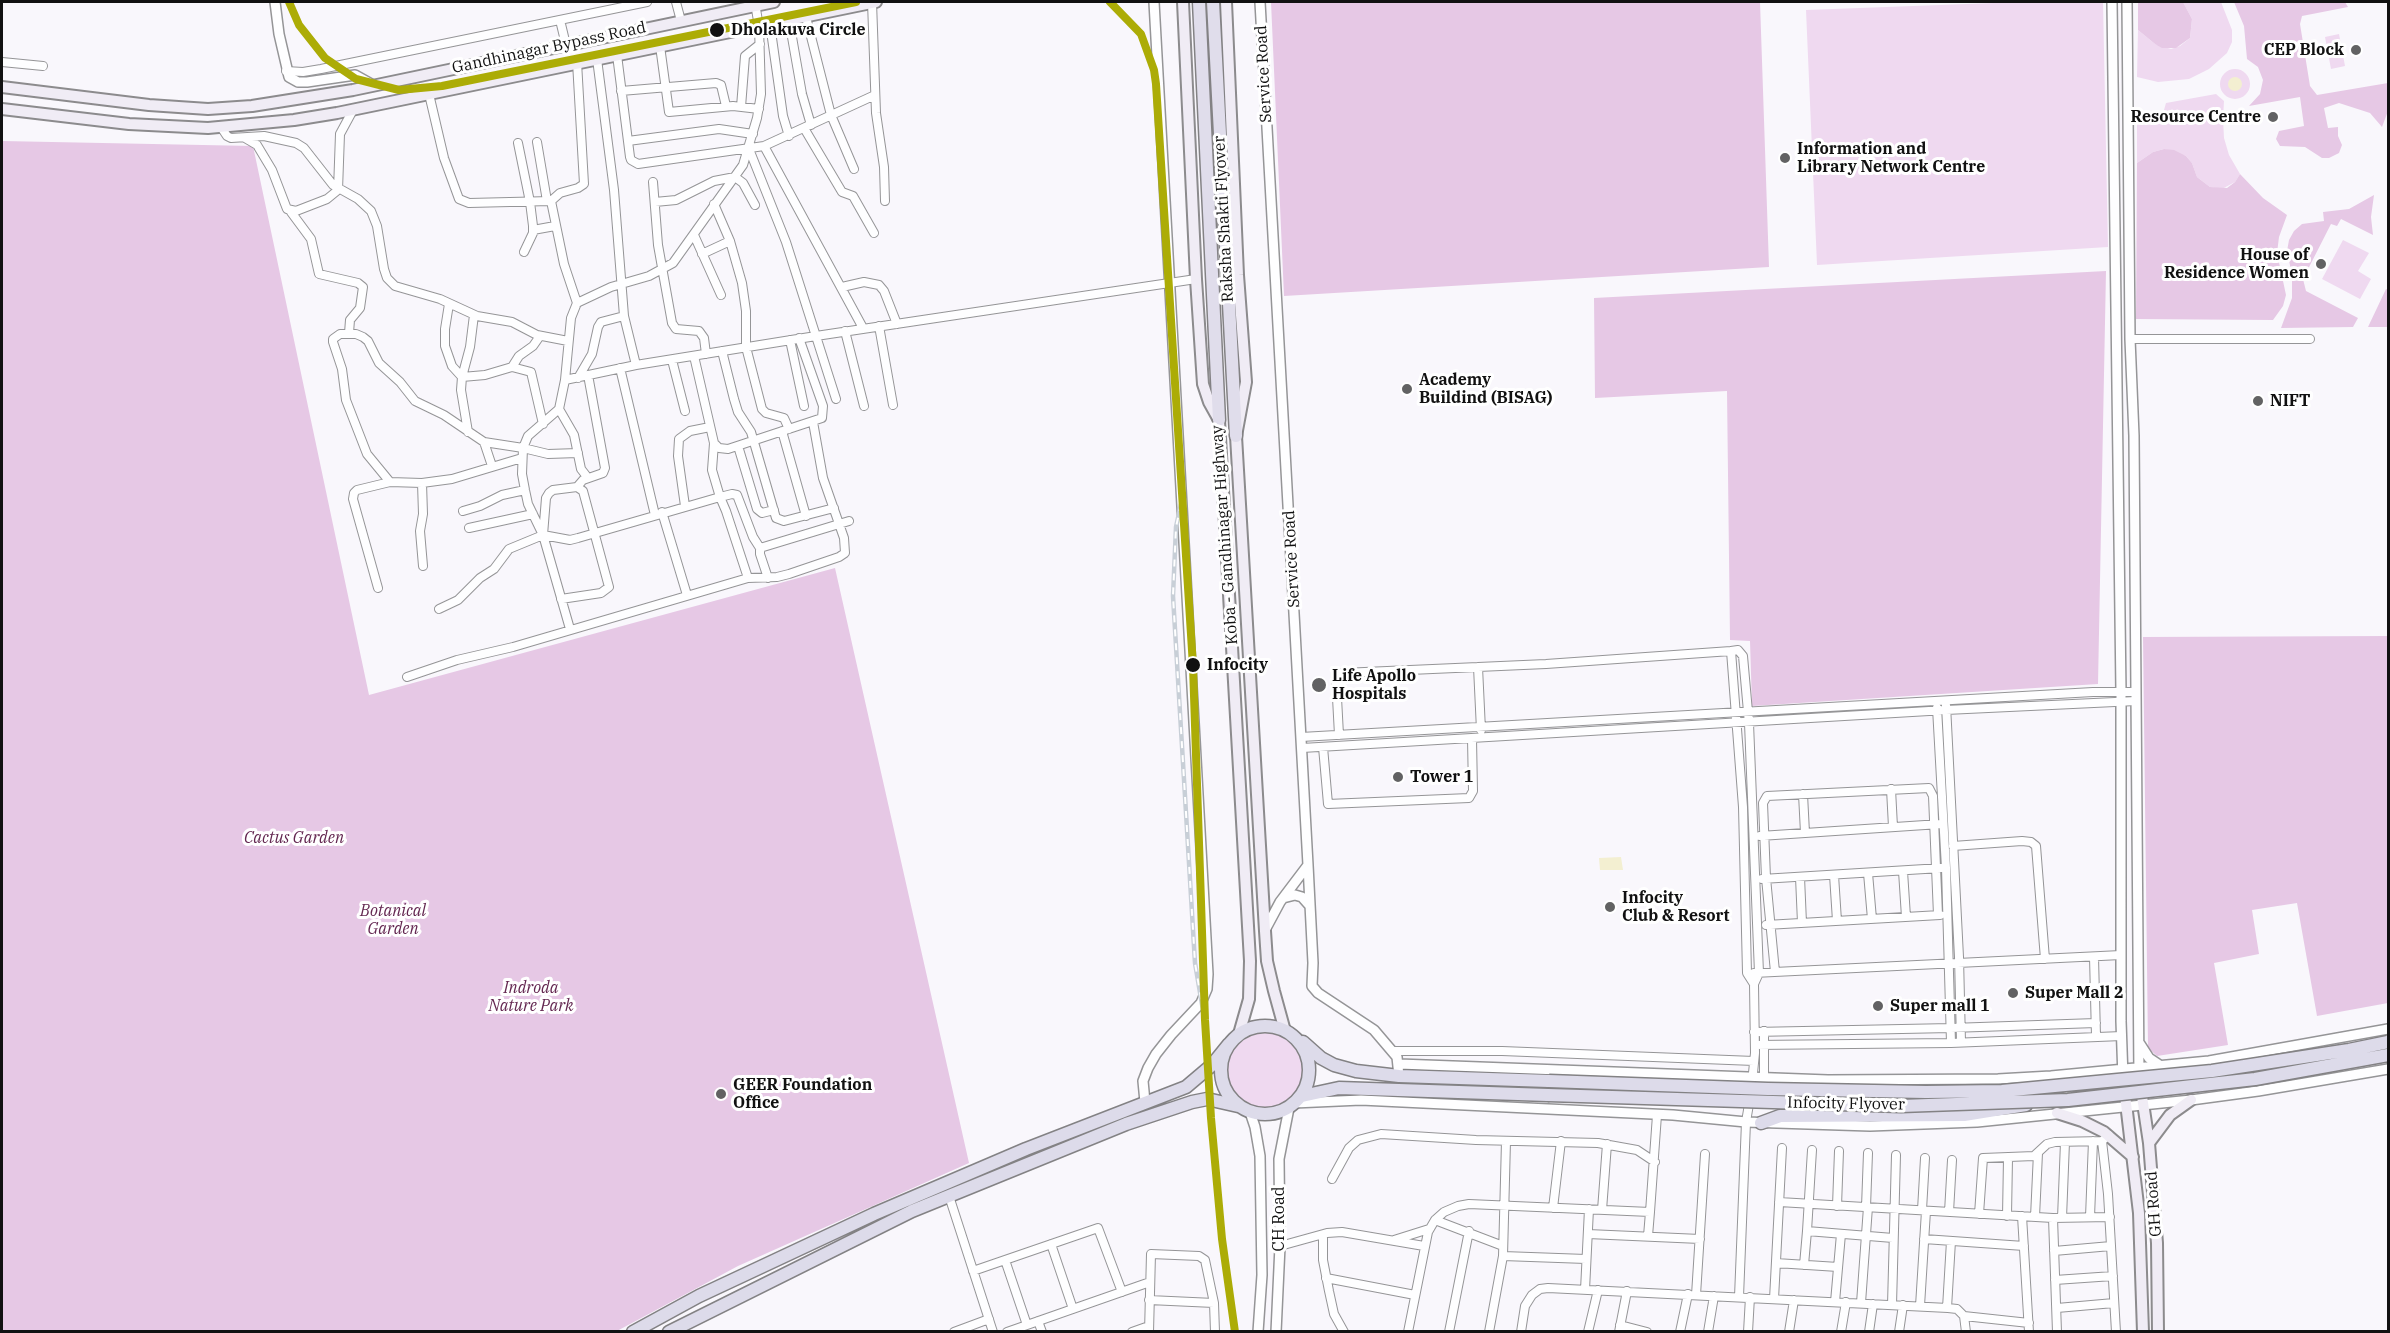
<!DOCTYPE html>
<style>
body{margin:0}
#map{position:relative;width:2390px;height:1333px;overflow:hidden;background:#f9f7fc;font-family:"IBM Plex Serif",serif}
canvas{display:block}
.frame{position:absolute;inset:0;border:3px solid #111;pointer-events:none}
</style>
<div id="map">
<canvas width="2390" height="1333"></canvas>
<div class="frame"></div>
</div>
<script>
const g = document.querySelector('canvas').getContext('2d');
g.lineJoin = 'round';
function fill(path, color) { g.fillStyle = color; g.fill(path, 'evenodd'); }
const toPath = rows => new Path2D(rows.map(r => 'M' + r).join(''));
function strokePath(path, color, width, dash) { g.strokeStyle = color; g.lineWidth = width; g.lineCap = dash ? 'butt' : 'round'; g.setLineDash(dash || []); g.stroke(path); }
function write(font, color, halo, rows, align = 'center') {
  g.font = font + ' "IBM Plex Serif",serif'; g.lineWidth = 6; g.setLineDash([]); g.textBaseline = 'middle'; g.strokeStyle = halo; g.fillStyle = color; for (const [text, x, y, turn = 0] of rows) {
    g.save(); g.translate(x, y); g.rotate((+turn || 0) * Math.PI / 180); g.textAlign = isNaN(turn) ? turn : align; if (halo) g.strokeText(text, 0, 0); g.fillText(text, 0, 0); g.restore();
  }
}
fill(toPath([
 [2020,2,2103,2,2108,247,1817,265,1806,10],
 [2183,2,2221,2,2232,30,2232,42,2227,53,2209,69,2189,79,2158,82,2137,77,2138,30,2155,44,2171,49,2180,46,2190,38,2192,19],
 [2339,34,2345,66,2331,69,2325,37],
 '2220 84a15 15 0 1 1 30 0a15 15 0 1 1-30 0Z',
 [2216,94,2224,101,2223,119,2224,138,2229,155,2240,174,2235,182,2222,189,2210,187,2197,177,2192,163,2186,156,2164,149,2153,152,2137,163,2137,120,2160,115,2164,110,2166,103],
 [2343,240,2369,253,2358,271,2371,279,2360,299,2322,279],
 '1227 1072a39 39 0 1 1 78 0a39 39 0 1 1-78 0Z'
]), '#efd9f0');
fill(toPath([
 [1271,2,1760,2,1769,267,1284,296],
 [2138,2,2183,2,2192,19,2190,38,2176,48,2162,48,2155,44,2138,30],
 [2234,2,2345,2,2348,7,2302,16,2300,24,2310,86,2317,95,2388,83,2388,111,2382,127,2370,113,2339,103,2324,108,2328,128,2338,127,2338,136,2342,145,2339,153,2329,158,2322,158,2305,147,2280,146,2276,139,2279,131,2304,126,2300,97,2249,106,2260,94,2263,80,2258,67,2247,59,2244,26],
 [2,141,253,146,369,695,835,568,969,1163,738,1266,617,1331,2,1332],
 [2164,149,2174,150,2186,156,2192,163,2197,177,2210,187,2227,188,2235,182,2240,174,2263,198,2287,215,2279,237,2277,253,2286,295,2283,306,2273,320,2136,319,2137,163,2153,152],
 [2374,195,2371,217,2373,235,2341,219,2337,226,2331,224,2303,279,2306,291,2358,318,2353,327,2281,328,2292,298,2292,275,2287,251,2289,240,2294,231,2302,224,2324,221,2323,212,2349,209],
 [2106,271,2098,684,1752,706,1750,641,1730,640,1727,391,1595,398,1594,298],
 [2386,289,2388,290,2388,327,2368,327],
 [2388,636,2388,1003,2317,1016,2297,903,2252,910,2259,954,2214,963,2228,1045,2157,1056,2148,1048,2143,637]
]), '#e6c8e5');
fill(toPath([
 '2228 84a7 7 0 1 1 14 0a7 7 0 1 1-14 0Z',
 [1621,857,1623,870,1600,870,1599,858]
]), '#f3efd1');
const minor = toPath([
 [676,2,681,21],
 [872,2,876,113,884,167,885,201],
 [806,17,831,115,854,169],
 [560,20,566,45],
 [789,20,802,94,811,125],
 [770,24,783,116,789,136],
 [660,46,669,112,733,106,759,109],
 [617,55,630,157,631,160,638,164,764,146,875,95],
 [597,59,614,190,624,316,636,365],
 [2,62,43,66],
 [286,71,303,72,321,69,647,2],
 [621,91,716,83,721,85,726,106],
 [429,94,444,158,459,199,469,203,551,201],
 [741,107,745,56,760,44],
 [221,127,227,136,231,138,264,136,296,143,304,148,333,185,358,199,371,211,377,226,384,269,387,278,395,286,440,299,477,316,512,322,537,335,568,341],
 [804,128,842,192,853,196,874,233],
 [245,138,257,145,272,170,287,209,296,211,327,199,338,190,340,134,353,110],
 [628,141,719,129,753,134],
 [537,142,547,201],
 [518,143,530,202,533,226,533,233,524,252],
 [764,146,863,328],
 [749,149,786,242,836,399],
 [653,182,658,245,672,323,676,329,699,331,704,338,706,354],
 [655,202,676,200,714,181,735,177,743,183,755,205],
 [714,204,730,241,742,283,746,311,746,347,762,409,766,413,784,418,789,429],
 [291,212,311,239,319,274,358,283,363,287,360,308,350,320,349,333],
 [533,230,555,226],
 [694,235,721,295],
 [702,254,730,241],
 [842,287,864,282,879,285,884,291,897,324],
 [577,303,564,264,551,201,560,193,578,188,584,184,577,62],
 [449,304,445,329,445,346,452,366,462,377,485,375,512,367,519,356,533,346,540,336],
 [879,326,893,405],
 [845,331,864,406],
 [2130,339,2310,339],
 [790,340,804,406],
 [722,351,734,399,738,412,751,432,776,518,784,521,834,508],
 [694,356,714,443,712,470,720,497,732,494,737,495,753,537,760,548],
 [672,360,685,411],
 [512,367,531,372,543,424],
 [620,368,655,515],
 [578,378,592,354,598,327,601,322,624,316],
 [565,380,571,318,577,303,611,287,649,276,673,263,743,165,757,118,761,94,759,27,755,3],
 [559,409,574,435,581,469,588,478],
 [782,431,806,516],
 [468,432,461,390,462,377,470,347,474,315],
 [484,442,492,466],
 [714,443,719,448,728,449,822,418,823,406,799,338],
 [738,446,757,509,762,513,774,510],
 [390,482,367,454,346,400,342,369,333,342,333,339,340,334,356,334,363,337,368,341,379,363,400,382,415,401,444,415,484,442,523,448,548,454,578,453],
 [422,483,423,514,420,531,423,566],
 [577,487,583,480,603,473,605,468,588,375],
 [685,506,678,456,679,439,690,431,710,427],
 [463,511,480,506,502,495,525,490],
 [662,512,687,595],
 [469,528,533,514],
 [543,535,570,629],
 [748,578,777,577,789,574,839,557,845,553,844,538,823,478,813,422],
 [768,578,760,554,760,548,849,521],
 [378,588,353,499,354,493,357,490,390,482,422,483,452,479,522,458],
 [439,609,458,600,480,578,494,569,509,549,543,535,546,498,549,493,553,490,577,487,583,491,609,587,601,593,561,599],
 [1731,651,1738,650,1743,656,1749,723,1759,973,1754,984,1755,1053,1752,1083],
 [1478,667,1481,730],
 [407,677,457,660,513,647,748,578,726,511,720,497,578,538,570,540,543,535,528,504,525,490,522,474,523,448,528,436,559,409,565,380,636,365,816,336,1196,279],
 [1946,705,1959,957,1961,1042],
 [1937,708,1946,868,1951,1043],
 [1339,735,1336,679,1342,673,1546,664,1731,651,1743,807,1747,973,1754,984],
 [1301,737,2093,692,2136,692],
 [1323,747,1328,804,1469,798,1473,791,1472,739],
 [1302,748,1946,710,2136,701],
 [1891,789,1893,827],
 [1803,794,1805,833],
 [1760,836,1940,824],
 [1953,846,2022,841,2031,842,2036,846,2045,959],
 [1903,871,1906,917],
 [1868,873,1872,919],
 [1834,875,1837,921],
 [1800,877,1802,923],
 [1762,879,1941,868],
 [1766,925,1940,915],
 [2094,957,2096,1036],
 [1775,972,1766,878,1763,803,1767,796,1929,788,1933,796,1938,915],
 [1754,973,2121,955],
 [1754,1032,1951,1028,2096,1023],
 [1755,1045,1951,1043,2122,1036],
 [1393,1051,1502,1051,1754,1061],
 [1764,1078,1764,1031],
 [2109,1135,2102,1141,2108,1194,2116,1332],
 [1812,1150,1807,1231,1893,1238],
 [1332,1179,1349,1148,1358,1140,1381,1134,1476,1140,1598,1143,1637,1150,1655,1162],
 [949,1196,993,1332],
 [1779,1202,2053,1218,2110,1217],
 [1837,1206,1839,1151],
 [1866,1207,1868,1153],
 [1553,1208,1561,1141],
 [1602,1210,1607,1144],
 [1922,1210,1925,1158],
 [1949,1212,1952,1160],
 [1979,1214,1983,1158,2034,1156,2047,1144,2055,1142,2102,1141],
 [2007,1216,2008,1158],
 [2022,1216,2029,1332],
 [2035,1217,2038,1153],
 [2090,1217,2093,1141],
 [2053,1218,2057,1332],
 [2062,1218,2065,1142],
 [1435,1220,1503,1246],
 [1588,1234,1700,1239],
 [1323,1235,1323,1260,1329,1291,1334,1314,1344,1332],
 [1648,1236,1650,1212],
 [1924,1239,2024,1246],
 [1394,1240,1429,1229],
 [1051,1244,1073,1309],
 [1280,1246,1327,1233,1342,1232,1424,1246],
 [2054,1251,2111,1246],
 [1503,1256,1586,1259],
 [1005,1260,1027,1325],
 [1776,1263,1838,1267],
 [1804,1265,1807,1231],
 [973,1271,1098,1228,1122,1292],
 [1326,1278,1415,1295],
 [2055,1280,2113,1276],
 [1585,1290,1589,1209],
 [1696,1295,1705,1154],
 [1739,1297,1746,1122,1750,1098],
 [1774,1299,1782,1148],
 [1149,1300,1214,1303],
 [1835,1302,1841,1234],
 [1861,1303,1868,1207],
 [1892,1305,1896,1155],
 [1920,1306,1926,1211],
 [1947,1308,1951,1241],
 [2057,1308,2114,1303],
 [1964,1316,2029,1323],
 [1038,1321,1042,1332],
 [1620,1325,1647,1332],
 [954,1332,989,1319],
 [1007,1332,1150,1282],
 [1132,1332,1149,1326],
 [1149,1332,1151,1254,1199,1256,1205,1260,1214,1303,1215,1332],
 [1408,1332,1428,1232,1435,1220,1444,1212,1458,1206,1469,1204,1650,1212,1657,1115],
 [1449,1332,1469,1231],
 [1489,1332,1503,1256,1506,1141],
 [1521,1332,1525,1306,1532,1295,1540,1289,1548,1288,1948,1308,1957,1309,1964,1316,1966,1332],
 [1588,1332,1598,1290],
 [1619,1332,1627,1291],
 [1680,1332,1688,1294],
 [1708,1332,1714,1296],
 [1748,1332,1750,1297],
 [1789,1332,1794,1300],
 [1841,1332,1846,1302],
 [1869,1332,1873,1304],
 [1899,1332,1903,1305]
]);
const tertiary = toPath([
 [275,2,279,34,289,77,298,82,307,82,355,75,373,85],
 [1260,2,1308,865,1313,963,1312,986,1318,993,1374,1030,1397,1057,1399,1076],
 [2112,2,2121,692,2121,1021,2123,1078],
 [2127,2,2130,339,2134,436,2139,1077],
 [1283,898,1295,895,1302,897,1310,906],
 [1265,930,1280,902,1308,865],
 [2140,1044,2149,1058,2161,1066],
 [1399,1064,1828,1080,1998,1079,2051,1076,2209,1061,2388,1029],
 [1145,1102,1143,1081,1148,1068,1156,1054,1171,1035,1201,1003,1207,989,1208,974,1154,2],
 [1294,1103,1361,1100,1673,1115,1746,1122,1870,1126,1977,1122,2191,1100,2258,1091,2388,1069],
 [1250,1112,1255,1127,1260,1156,1262,1275,1258,1332],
 [1276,1332,1280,1246,1279,1159,1289,1108]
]);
const secondary = toPath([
 [1183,2,1196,279,1203,384,1209,402,1219,420,1250,961,1249,999,1239,1034],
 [1226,2,1238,275,1246,382,1236,436,1265,931,1267,961,1274,991,1285,1031],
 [2,87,149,105,208,109,252,106,353,90,774,2],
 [2,109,129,124,208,128,294,120,337,113,876,2],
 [2123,1078,2139,1213,2143,1332],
 [2140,1083,2149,1143,2157,1243,2158,1332],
 [2057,1113,2082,1121,2104,1132,2133,1157],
 [2149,1143,2170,1115,2191,1100]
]);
const primary = toPath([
 [1199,2,1219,420],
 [1213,2,1236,436]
]);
const trunk = toPath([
 '1221 1070a44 44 0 1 1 88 0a44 44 0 1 1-88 0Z',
 [1303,1042,1321,1058,1334,1065,1356,1071,1399,1076,1549,1081],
 [1302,1096,1339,1088,1548,1095],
 [1761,1123,1780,1116,1964,1115,2026,1105],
 [633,1332,699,1296,874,1214,1026,1149,1186,1087,1212,1065,1229,1044],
 [669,1332,912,1211,1126,1124,1192,1102,1207,1099,1238,1106]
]);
strokePath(minor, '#959597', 10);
strokePath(tertiary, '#959597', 12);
strokePath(secondary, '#8c8b8d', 14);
strokePath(primary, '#838284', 15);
strokePath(trunk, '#838284', 15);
strokePath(minor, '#fefeff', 8);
strokePath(tertiary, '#fefeff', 9);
strokePath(secondary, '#f0ecf5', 10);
strokePath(primary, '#e0ddeb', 12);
strokePath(trunk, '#dddbea', 12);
const rail = toPath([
 [1181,504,1176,527,1173,596,1195,963,1205,1022]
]);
strokePath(rail, '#c8cfd7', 4.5);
strokePath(rail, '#fff', 2, [7]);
const trunkBridge = toPath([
 [1549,1081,1768,1089,1926,1092,2002,1091,2212,1071,2349,1050,2388,1042],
 [1548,1095,1901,1106,2068,1100,2255,1079,2388,1055]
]);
strokePath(trunkBridge, '#838284', 15, []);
strokePath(trunkBridge, '#dddbea', 12);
strokePath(toPath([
 [289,2,299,25,325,58,356,79,399,90,442,86,856,2],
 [1110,2,1141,34,1154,70,1156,84,1193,666,1205,1020,1211,1118,1222,1239,1235,1332]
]), '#acac06', 8);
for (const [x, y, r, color] of [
 [717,30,8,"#111"],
 [2356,50,6,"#626263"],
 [2273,117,6,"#626263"],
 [1785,158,6,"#626263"],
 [2321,264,6,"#626263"],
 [1407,389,6,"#626263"],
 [2258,401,6,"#626263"],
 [1193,665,8,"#111"],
 [1319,685,8,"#626263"],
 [1398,777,6,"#626263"],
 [1610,907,6,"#626263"],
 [2013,993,6,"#626263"],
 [1878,1006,6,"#626263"],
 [721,1094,6,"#626263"]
]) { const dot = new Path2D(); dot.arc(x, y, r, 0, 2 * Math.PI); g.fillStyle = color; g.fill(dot); strokePath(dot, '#fff', 2); }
write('bold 16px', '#111', '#fff', [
 ["Dholakuva Circle",731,30],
 ["Infocity",1207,665]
], 'left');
write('16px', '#111', '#fff', [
 ["Gandhinagar Bypass Road",549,48,-12],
 ["Service Road",1264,74,-93],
 ["Raksha Shakti Flyover",1224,219,-93],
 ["Koba - Gandhinagar Highway",1225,535,-94],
 ["Service Road",1292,559,-93],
 ["Infocity Flyover",1846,1104,1],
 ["GH Road",2154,1204,-94],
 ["CH Road",1279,1219,-90]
]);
write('bold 16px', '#111', '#fff', [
 ["CEP Block",2344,50,"right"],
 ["Resource Centre",2261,117,"right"],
 ["Information and",1797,149],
 ["Library Network Centre",1797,167],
 ["House of",2309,255,"right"],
 ["Residence Women",2309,273,"right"],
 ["Academy",1419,380],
 ["Buildind (BISAG)",1419,398],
 ["NIFT",2270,401],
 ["Life Apollo",1332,676],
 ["Hospitals",1332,694],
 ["Tower 1",1410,777],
 ["Infocity",1622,898],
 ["Club & Resort",1622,916],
 ["Super Mall 2",2025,993],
 ["Super mall 1",1890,1006],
 ["GEER Foundation",733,1085],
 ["Office",733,1103]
], 'left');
write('italic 16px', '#632650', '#fff', [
 ["Cactus Garden",294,838],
 ["Botanical",393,911],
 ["Garden",393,929],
 ["Indroda",531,988],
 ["Nature Park",531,1006]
]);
</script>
